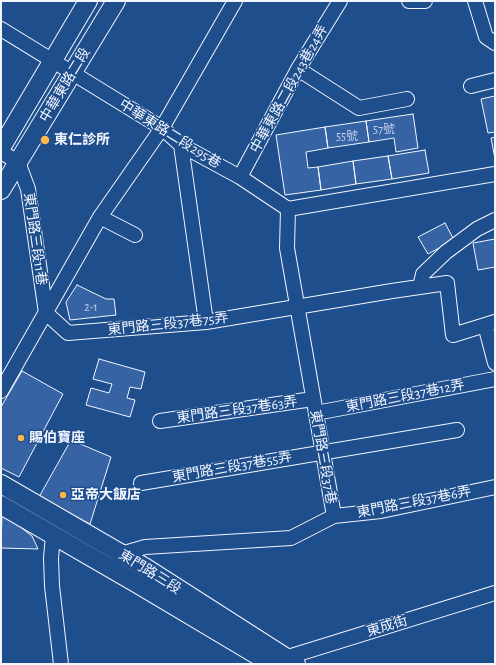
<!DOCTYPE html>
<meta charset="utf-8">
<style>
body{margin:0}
#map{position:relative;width:496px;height:665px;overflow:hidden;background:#1f4e8c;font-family:"Alegreya Sans",sans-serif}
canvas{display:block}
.frame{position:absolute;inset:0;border:2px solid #f2f6ff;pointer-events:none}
</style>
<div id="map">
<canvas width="496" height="665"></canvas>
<div class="frame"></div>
</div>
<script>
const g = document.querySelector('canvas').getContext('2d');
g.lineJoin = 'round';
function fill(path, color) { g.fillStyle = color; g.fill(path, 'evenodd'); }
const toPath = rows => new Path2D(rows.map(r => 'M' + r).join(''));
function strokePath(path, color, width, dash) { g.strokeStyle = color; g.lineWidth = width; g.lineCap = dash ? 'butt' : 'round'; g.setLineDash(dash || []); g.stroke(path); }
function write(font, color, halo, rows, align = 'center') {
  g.font = font + ' "Alegreya Sans","Noto Sans TC",sans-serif'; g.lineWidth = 3; g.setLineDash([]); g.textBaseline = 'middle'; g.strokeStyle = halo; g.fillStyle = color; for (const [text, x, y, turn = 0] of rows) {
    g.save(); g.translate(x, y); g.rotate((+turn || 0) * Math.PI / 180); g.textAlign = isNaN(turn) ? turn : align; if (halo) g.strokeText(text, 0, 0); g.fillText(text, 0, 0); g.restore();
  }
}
const building = toPath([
 [495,96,495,132,488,133,481,99,495,96],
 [413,114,418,148,396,152,394,138,369,142,366,121,413,114],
 [366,121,369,142,328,148,325,127,366,121],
 [325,127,328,148,306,152,308,168,318,167,321,190,285,195,276,135,325,127],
 [495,137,495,159,491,138,495,137],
 [425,150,429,173,392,179,388,156,425,150],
 [388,156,392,179,356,184,353,161,388,156],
 [353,161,356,184,321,190,318,167,353,161],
 [445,223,454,240,428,254,418,237,445,223],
 [495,239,495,267,478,270,473,243,495,239],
 [77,285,106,299,114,299,116,315,70,320,66,302,77,285],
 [99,359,145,372,141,389,130,387,127,398,135,400,130,417,86,405,91,388,109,393,112,384,93,379,99,359],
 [22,371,63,394,19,477,1,468,1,407,22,371],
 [71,440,111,457,90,524,39,497,71,440],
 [2,513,32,536,38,549,1,548,2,513]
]);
fill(building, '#3563a3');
strokePath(building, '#f2f6ff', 1);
const minor = toPath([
 [409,1,425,1],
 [475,1,486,37,495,43],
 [1,29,162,128,181,145,240,177,288,209,287,248,334,516],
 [298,69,359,108,407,99],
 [471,86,495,80],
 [181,145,206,322],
 [1,152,18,162,28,189,46,313],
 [240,177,298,69,340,1],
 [288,209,495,174],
 [100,217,135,235],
 [420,287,423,274,446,252,477,229,495,220],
 [46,313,68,333,206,322,392,291,447,283,453,335,495,322],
 [485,325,495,363],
 [1,391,100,217,162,128,235,1],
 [316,413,495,379],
 [160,421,313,399],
 [141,483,457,430],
 [53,536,51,558,52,586,61,664],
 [118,558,121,554,145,547,291,538,334,516,381,511,495,487],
 [282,664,285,658,495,593]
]);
const major = toPath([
 [1,148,88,1],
 [1,190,116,1],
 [1,484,146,568,296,664],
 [1,505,136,583,272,664]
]);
strokePath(minor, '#f2f6ff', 16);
strokePath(major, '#f2f6ff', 20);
strokePath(minor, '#1f4e8c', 14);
strokePath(major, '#1f4e8c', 18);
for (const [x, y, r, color] of [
 [45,140,5,"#ffb74d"],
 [21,438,4,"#ffb74d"],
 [63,495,4,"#ffb74d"]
]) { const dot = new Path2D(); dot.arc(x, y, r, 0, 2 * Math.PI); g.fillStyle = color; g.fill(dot); strokePath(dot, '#1f4e8c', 1.5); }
write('12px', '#c3d1e8', null, [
 ["57號",384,129],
 ["55號",347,136],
 ["2-1",91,307]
]);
write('14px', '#f2f6ff', '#1f4e8c', [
 ["中華東路二段",65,85,-59],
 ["中華東路二段243巷24弄",289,89,-61],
 ["中華東路二段295巷",170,134,32],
 ["東門路三段11巷",35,239,82],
 ["東門路三段37巷75弄",168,324,-6],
 ["東門路三段37巷12弄",405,396,-11],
 ["東門路三段37巷63弄",237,410,-8],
 ["東門路三段37巷",323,457,80],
 ["東門路三段37巷55弄",232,467,-10],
 ["東門路三段37巷6弄",414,502,-11],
 ["東門路三段",150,572,32],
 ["東成街",387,626,-17]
]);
write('bold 14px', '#f2f6ff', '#1f4e8c', [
 ["東仁診所",54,140],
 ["賜伯寶座",29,438],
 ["亞帝大飯店",71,495]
], 'left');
</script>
